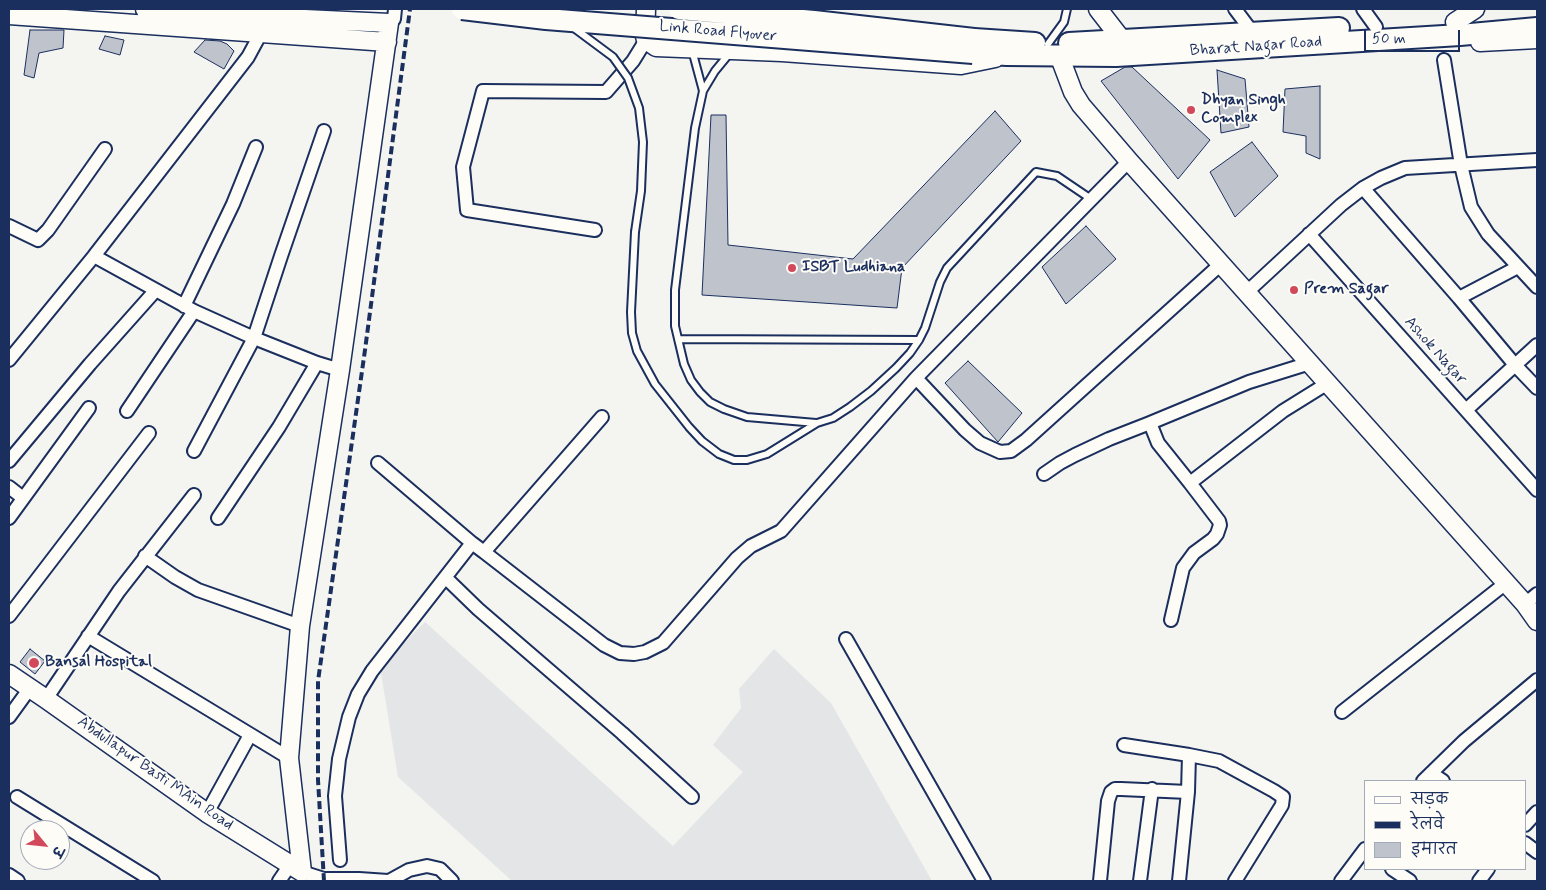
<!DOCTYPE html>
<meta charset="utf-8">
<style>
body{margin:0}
#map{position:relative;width:1546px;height:890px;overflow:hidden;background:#f4f4f1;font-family:Mynerve,"Playpen Sans Deva",sans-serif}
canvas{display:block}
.frame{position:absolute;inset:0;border:10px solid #1b2f5e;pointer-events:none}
.legend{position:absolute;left:1364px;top:780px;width:162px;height:90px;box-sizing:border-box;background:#fdfcf7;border:1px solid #a3aaba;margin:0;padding:6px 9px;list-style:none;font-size:15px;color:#1b2f5e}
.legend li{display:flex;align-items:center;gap:10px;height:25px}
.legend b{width:25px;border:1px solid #a3aaba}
.north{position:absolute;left:20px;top:820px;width:50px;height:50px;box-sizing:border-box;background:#fdfcf7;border:1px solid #a3aaba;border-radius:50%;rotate:118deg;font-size:14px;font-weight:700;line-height:20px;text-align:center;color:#1b2f5e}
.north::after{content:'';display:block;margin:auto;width:18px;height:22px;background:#d1495b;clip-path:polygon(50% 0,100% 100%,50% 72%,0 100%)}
.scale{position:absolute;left:1364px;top:30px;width:96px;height:22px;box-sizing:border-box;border:2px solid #1b2f5e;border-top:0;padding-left:6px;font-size:15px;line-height:18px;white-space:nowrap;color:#1b2f5e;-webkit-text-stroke:4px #fdfcf7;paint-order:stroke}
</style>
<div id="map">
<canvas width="1546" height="890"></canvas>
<div class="frame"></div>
<ul class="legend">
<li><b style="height:6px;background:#fdfcf7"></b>सड़क</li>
<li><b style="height:6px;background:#1b2f5e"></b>रेलवे</li>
<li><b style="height:14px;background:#bfc3cc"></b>इमारत</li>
</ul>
<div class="north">उ</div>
<div class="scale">50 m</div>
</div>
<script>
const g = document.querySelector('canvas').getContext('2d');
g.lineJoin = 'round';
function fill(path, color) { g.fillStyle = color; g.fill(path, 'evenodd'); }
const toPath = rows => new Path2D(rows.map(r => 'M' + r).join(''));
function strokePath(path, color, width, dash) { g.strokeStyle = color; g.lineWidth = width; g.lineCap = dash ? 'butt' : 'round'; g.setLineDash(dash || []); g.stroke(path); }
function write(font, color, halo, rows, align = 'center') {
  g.font = font + ' Mynerve,sans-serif'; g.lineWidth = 4; g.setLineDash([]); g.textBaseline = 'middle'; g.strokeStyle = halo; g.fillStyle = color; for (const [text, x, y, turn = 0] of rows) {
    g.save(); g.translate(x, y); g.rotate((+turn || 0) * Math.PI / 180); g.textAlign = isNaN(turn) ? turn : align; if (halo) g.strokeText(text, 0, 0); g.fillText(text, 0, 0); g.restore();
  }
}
fill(toPath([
 [425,622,673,846,743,772,713,745,741,708,739,689,774,649,831,703,932,881,512,881,398,777,380,667]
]), '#e4e5e6');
const building = toPath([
 [30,30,64,30,63,48,39,53,34,78,24,75,30,30],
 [105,36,124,40,120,55,99,49,105,36],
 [205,40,220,41,227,44,234,51,224,69,194,52,205,40],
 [1125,67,1132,67,1210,140,1178,179,1101,81,1125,67],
 [1217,70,1245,79,1249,127,1221,133,1217,70],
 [1320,86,1320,159,1306,153,1306,136,1283,132,1285,89,1320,86],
 [995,111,1021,141,902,268,897,308,702,295,711,115,726,115,728,245,853,259,995,111],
 [1252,142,1278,176,1235,217,1210,172,1252,142],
 [1086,226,1116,259,1066,304,1042,267,1086,226],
 [968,361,1022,413,998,442,945,383,968,361],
 [30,649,45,661,35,674,20,662,30,649]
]);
fill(building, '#bfc3cc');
strokePath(building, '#1b2f5e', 1);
const lane = toPath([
 [1048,44,1064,22,1067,9],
 [692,50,703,91],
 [729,54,715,71,703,91,695,128,675,290,675,326,684,364,691,380,700,392,710,402,724,409,747,417,816,423],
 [635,232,631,312,632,333,637,351,655,384,689,427,702,441,719,454,734,460,747,460,767,454,817,423,833,418,850,407,871,391,896,368,910,353,919,340,925,328,940,282,947,268,1036,172,1057,176,1091,199],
 [678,339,919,340]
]);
const street = toPath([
 [1235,9,1253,33],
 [1363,9,1376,27],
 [389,23,394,19,395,9],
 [1444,60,1461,165,1471,207,1488,234,1537,287],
 [1363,188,1459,298,1518,267],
 [9,226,38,240,48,230,105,149],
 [595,230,467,210,463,167,483,91,606,92,633,61,646,40],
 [1309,234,1537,490],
 [94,256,194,311,254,338,317,363,340,370],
 [1247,292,1341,205,1363,188,1381,178,1405,168,1537,160],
 [1459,298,1515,365,1537,388],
 [184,306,233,204,256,147],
 [9,360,94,256,248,57,261,33],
 [1310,363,1249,382,1150,423,1158,443,1190,483,1283,411,1328,383],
 [916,378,1129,161],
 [1466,410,1537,345],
 [127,411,194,311],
 [194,451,254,338,281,256,324,131],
 [9,461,90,364,155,291],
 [378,463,472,543],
 [1044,474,1060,463,1075,455,1109,439,1150,423],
 [9,487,23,498],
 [9,518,89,408],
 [218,518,279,427,317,363],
 [484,552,604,645,620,653,634,654,645,652,663,643,737,558,751,546,781,531,916,378,965,430,980,443,1000,452,1011,451,1026,440,1221,264],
 [145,556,175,577,198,590,300,626],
 [446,578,478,609,622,733,692,797],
 [1525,604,1537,594],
 [9,616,149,433],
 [1171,620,1183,568,1194,553,1213,539,1217,534,1220,525,1219,521,1190,483],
 [88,636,289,758],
 [846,639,984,881],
 [46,699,119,591,194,495],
 [1342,712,1506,583],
 [9,717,30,688],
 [1124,745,1189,755,1219,761,1274,791,1283,797,1282,805,1235,881],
 [1431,773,1443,781],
 [1423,781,1464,741,1537,680],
 [17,797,153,881],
 [207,813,250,735],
 [1525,825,1537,812],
 [1525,843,1537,852],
 [340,860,335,796,339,759,349,717,358,694,372,671,472,543,484,552,602,417],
 [1392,869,1410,881],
 [302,872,324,879,359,879,388,881],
 [9,875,18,881],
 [279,881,290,865],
 [389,881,409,870,427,866,440,869,452,881],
 [1100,881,1108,801,1111,792,1115,789,1121,789,1188,792],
 [1140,881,1152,789],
 [1179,881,1188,792,1189,755],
 [1341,881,1365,849],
 [1479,881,1488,869]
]);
const secondary = toPath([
 [145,9,241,16,389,23,340,370,300,626,289,758,302,872],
 [646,9,645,36,646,40,656,47,782,52,961,65,995,58],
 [1098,9,1122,40],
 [9,15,387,42],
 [1455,22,1475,9],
 [1480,42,1537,39],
 [1059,55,1073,92,1081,105,1129,161,1525,604,1537,621],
 [9,674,46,699,207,813,302,872]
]);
const primary = toPath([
 [974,39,1035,43],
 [1069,43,1339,28],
 [973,53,1007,55,1116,56,1460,35,1537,28]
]);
strokePath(lane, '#1b2f5e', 10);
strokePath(street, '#1b2f5e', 16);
strokePath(secondary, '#1b2f5e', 21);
strokePath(primary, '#1b2f5e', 24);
strokePath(lane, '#fdfcf7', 6);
strokePath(street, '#fdfcf7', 12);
strokePath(secondary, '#fdfcf7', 18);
strokePath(primary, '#fdfcf7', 20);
strokePath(toPath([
 [324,881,318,780,318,681,365,350,410,9]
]), '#1b2f5e', 4, [8, 4]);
const laneBridge = toPath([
 [574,28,613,57,628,78,639,108,643,142,641,191,635,232]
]);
const primaryBridge = toPath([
 [462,9,546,19,973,53],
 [679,9,814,21,974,39]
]);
strokePath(laneBridge, '#1b2f5e', 10, []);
strokePath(primaryBridge, '#1b2f5e', 24, []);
strokePath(laneBridge, '#fdfcf7', 6);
strokePath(primaryBridge, '#fdfcf7', 20);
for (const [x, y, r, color] of [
 [1191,110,5,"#d1495b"],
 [792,268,5,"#d1495b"],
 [1294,290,5,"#d1495b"],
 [34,663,6,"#d1495b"]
]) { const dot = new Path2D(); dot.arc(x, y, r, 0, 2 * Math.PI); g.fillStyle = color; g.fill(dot); strokePath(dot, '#fdfcf7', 2); }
write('16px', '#1b2f5e', '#fdfcf7', [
 ["Link Road Flyover",718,32,5],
 ["Bharat Nagar Road",1256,47,-4],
 ["Ashok Nagar",1435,351,48],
 ["Abdullapur Basti MAin Road",155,774,35]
]);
write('bold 16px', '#1b2f5e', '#fdfcf7', [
 ["Dhyan Singh",1201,101],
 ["Complex",1201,119],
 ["ISBT Ludhiana",802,268],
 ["Prem Sagar",1304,290],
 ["Bansal Hospital",45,663]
], 'left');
</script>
